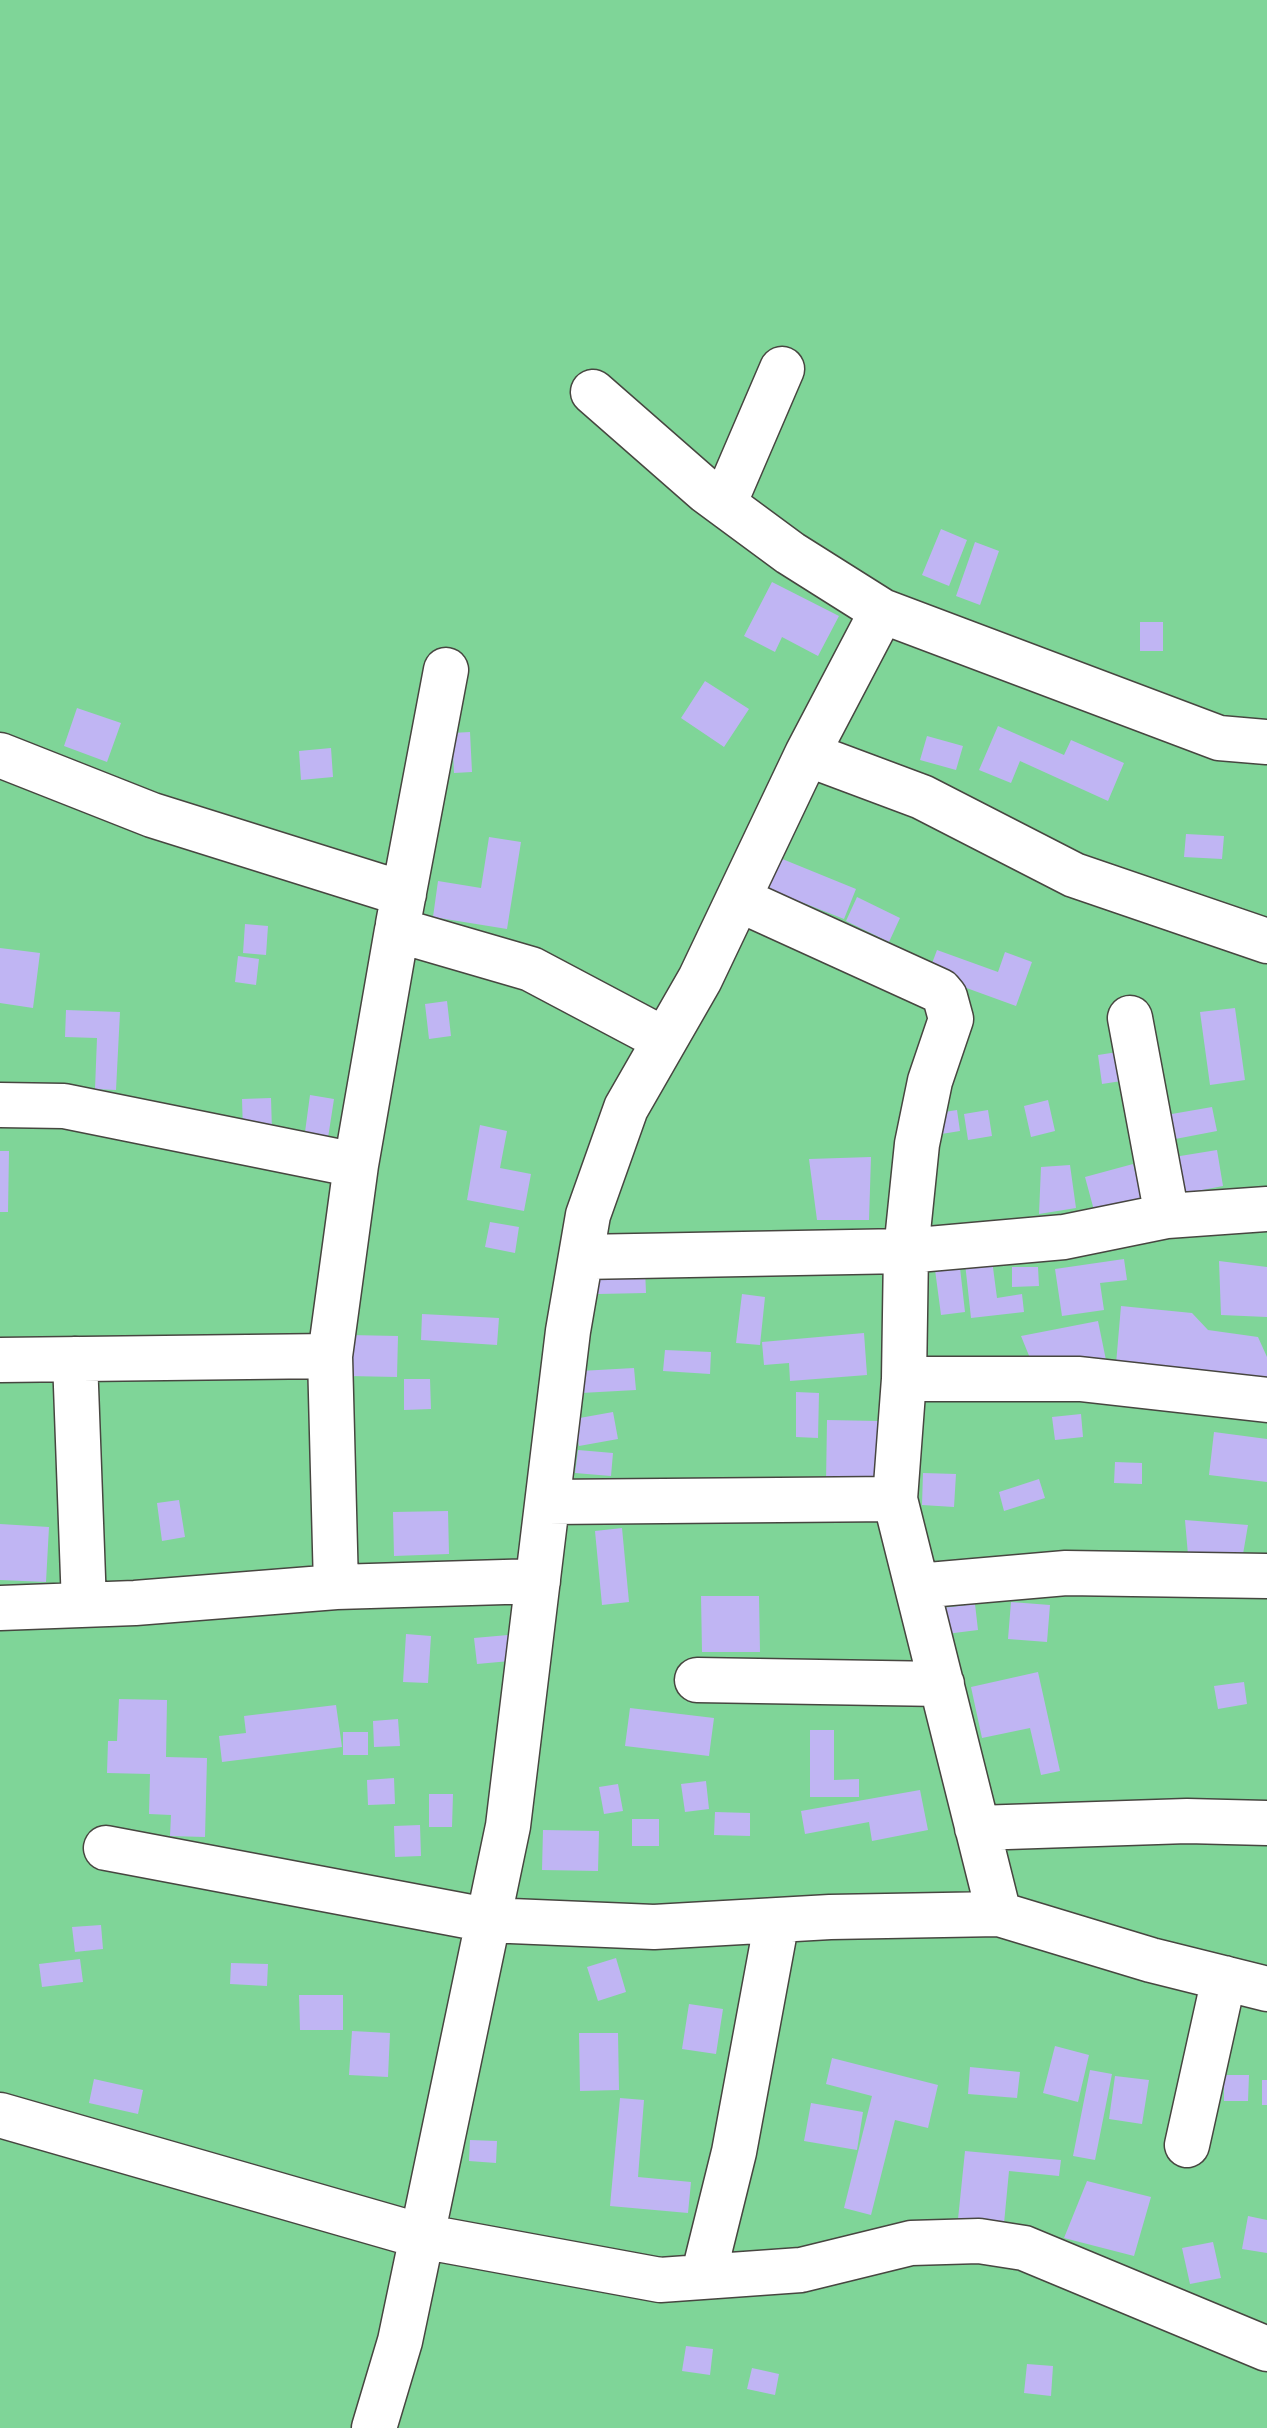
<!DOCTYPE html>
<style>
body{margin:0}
canvas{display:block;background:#e7dfb9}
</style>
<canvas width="1267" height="2428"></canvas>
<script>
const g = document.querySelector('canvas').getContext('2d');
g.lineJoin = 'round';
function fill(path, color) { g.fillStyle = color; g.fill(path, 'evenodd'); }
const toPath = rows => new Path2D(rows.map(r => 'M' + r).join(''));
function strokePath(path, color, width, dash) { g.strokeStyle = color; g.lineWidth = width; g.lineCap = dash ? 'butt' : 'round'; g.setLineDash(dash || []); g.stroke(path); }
fill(toPath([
 [0,0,1267,0,1267,2428,0,2428]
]), '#7fd598');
fill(toPath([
 [941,529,967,540,949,586,922,575],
 [975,542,999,551,980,605,956,596],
 [772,582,839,616,818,656,782,637,775,652,744,636],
 [1140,622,1163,622,1163,651,1140,651],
 [705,681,749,709,724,747,681,718],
 [77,708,121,723,107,762,64,746],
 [998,726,1064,755,1071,740,1124,763,1108,801,1020,761,1011,783,979,770],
 [470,732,472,772,454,773,452,733],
 [927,736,963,746,956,770,920,760],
 [331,748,333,777,301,780,299,751],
 [1186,834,1224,836,1222,859,1184,857],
 [489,837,521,842,507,929,433,917,438,881,481,888],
 [775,856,856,889,844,919,763,887],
 [857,897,900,918,889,942,846,921],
 [245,924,268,926,266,955,243,953],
 [0,948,40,953,33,1008,0,1003],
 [937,950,998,972,1005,952,1032,962,1016,1006,928,974],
 [238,956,259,959,256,985,235,982],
 [447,1001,451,1036,429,1039,425,1004],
 [1235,1008,1245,1080,1210,1085,1200,1012],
 [66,1010,120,1012,116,1090,95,1089,97,1038,65,1037],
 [1124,1051,1128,1080,1102,1084,1098,1055],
 [310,1095,334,1099,326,1151,303,1147],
 [271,1098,272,1131,243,1132,242,1099],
 [1048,1100,1055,1131,1031,1137,1024,1106],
 [1212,1107,1217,1131,1170,1140,1166,1115],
 [957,1110,960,1131,935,1135,932,1114],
 [988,1110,992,1136,968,1140,964,1114],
 [480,1125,507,1131,500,1168,531,1174,524,1211,467,1200],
 [1217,1150,1223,1186,1182,1194,1174,1157],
 [0,1151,9,1151,8,1212,0,1212],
 [871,1157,869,1220,817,1220,809,1159],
 [1133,1164,1143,1201,1095,1214,1085,1177],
 [1070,1165,1076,1208,1039,1214,1041,1167],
 [490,1222,519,1227,515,1253,485,1247],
 [959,1259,965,1312,941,1315,934,1262],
 [1124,1259,1127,1280,1100,1283,1104,1310,1062,1316,1055,1269],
 [992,1260,997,1298,1022,1294,1024,1312,971,1318,965,1263],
 [1219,1261,1267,1267,1267,1317,1221,1315],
 [1012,1267,1038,1267,1039,1286,1012,1287],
 [645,1269,646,1293,598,1294,598,1270],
 [742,1294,765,1297,760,1345,736,1343],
 [1121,1306,1192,1313,1208,1330,1258,1337,1267,1357,1267,1387,1116,1364],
 [422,1314,499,1318,497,1345,421,1340],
 [1098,1321,1107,1365,1032,1363,1021,1336],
 [864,1333,867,1375,790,1381,789,1363,764,1365,762,1342],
 [349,1335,398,1336,397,1377,348,1376],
 [665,1350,711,1352,710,1374,663,1371],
 [634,1368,636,1390,581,1393,580,1371],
 [404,1379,430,1379,431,1409,404,1410],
 [796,1392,819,1393,818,1438,796,1437],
 [613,1412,618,1439,579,1446,574,1419],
 [1081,1414,1083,1437,1055,1440,1052,1417],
 [827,1420,879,1421,878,1485,826,1483],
 [1214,1432,1267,1439,1267,1482,1209,1475],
 [578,1450,613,1453,611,1476,575,1473],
 [1115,1462,1142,1463,1142,1484,1114,1483],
 [923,1473,956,1474,954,1507,922,1505],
 [1039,1479,1045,1498,1004,1511,999,1492],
 [179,1500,185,1537,162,1541,157,1503],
 [448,1511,449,1554,394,1556,393,1512],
 [1185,1520,1248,1525,1242,1560,1188,1555],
 [0,1524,49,1527,46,1582,0,1580],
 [622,1528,629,1602,602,1605,595,1531],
 [701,1596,759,1596,760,1652,702,1652],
 [1011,1602,1050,1605,1047,1642,1008,1639],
 [975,1604,978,1630,946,1634,942,1608],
 [406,1634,431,1636,428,1683,403,1682],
 [508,1635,510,1661,477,1664,474,1638],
 [1038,1672,1060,1771,1041,1775,1030,1728,982,1738,971,1687],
 [1244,1682,1247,1704,1218,1709,1214,1686],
 [119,1699,167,1700,166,1757,207,1758,205,1837,170,1836,171,1815,149,1814,150,1774,107,1773,108,1741,117,1741],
 [336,1705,342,1747,222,1762,219,1736,246,1733,244,1716],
 [630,1708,714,1718,709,1756,625,1746],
 [398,1719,400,1746,374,1747,373,1721],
 [810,1730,834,1730,834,1780,859,1779,859,1797,810,1797],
 [343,1732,368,1732,368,1755,343,1755],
 [394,1778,395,1804,368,1805,367,1780],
 [706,1781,709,1809,685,1812,681,1784],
 [618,1784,623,1811,604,1814,599,1787],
 [920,1790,928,1830,872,1841,869,1822,805,1834,801,1811],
 [429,1794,453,1794,452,1827,429,1827],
 [715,1812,750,1813,750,1836,714,1835],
 [632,1819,659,1819,659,1846,632,1846],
 [420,1825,421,1856,395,1857,394,1826],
 [543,1830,599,1831,598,1871,542,1870],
 [101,1925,103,1949,75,1952,72,1927],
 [616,1958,626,1992,598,2001,587,1967],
 [80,1959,83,1982,42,1987,39,1964],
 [231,1963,268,1964,267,1986,230,1984],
 [299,1995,343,1995,343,2030,300,2030],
 [689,2004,723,2009,716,2054,682,2049],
 [352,2031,390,2033,388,2077,349,2075],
 [579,2033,618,2033,619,2090,580,2091],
 [1055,2046,1089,2055,1078,2102,1043,2093],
 [832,2058,938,2085,928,2128,895,2120,871,2215,844,2208,872,2096,826,2084],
 [970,2067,1020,2072,1017,2098,968,2094],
 [1090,2070,1112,2074,1095,2160,1073,2156],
 [1224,2075,1249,2075,1248,2101,1224,2101],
 [1115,2076,1149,2080,1142,2124,1109,2119],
 [94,2079,143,2090,138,2114,89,2103],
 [1262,2080,1267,2080,1267,2105,1262,2105],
 [620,2098,644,2100,638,2177,691,2182,688,2213,610,2206],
 [811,2103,863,2112,857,2150,804,2141],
 [470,2140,497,2141,496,2163,469,2161],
 [965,2151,1061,2160,1059,2176,1009,2171,1003,2234,957,2229],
 [1087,2181,1151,2197,1134,2256,1064,2238],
 [1248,2216,1267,2220,1267,2253,1242,2249],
 [1213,2242,1221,2278,1190,2284,1182,2248],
 [686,2346,713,2349,710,2375,682,2371],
 [1027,2364,1053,2366,1051,2396,1024,2393],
 [752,2368,779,2374,775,2395,747,2389]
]), '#c0b5f3');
const minor = toPath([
 [593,392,706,491,790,553,882,611,1219,738,1267,742],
 [724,504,782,369],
 [882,611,807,754,922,797,1074,875,1267,941],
 [0,755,152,815,404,894],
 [738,899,940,991,945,997,951,1019,930,1081,917,1144,906,1251,1064,1237,1167,1216,1267,1209],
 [398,924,446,670],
 [1130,1018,1167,1216],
 [0,1105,64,1106,356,1165,330,1356,336,1587,135,1603,0,1608],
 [356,1165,397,930,531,969,665,1040],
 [581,1257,906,1251,904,1379,895,1499],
 [75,1359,84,1605],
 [0,1360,330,1356],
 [904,1379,1080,1379,1267,1400],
 [548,1502,895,1499,999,1914],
 [917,1586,1066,1573,1267,1576],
 [336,1587,538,1581],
 [697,1680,942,1684],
 [977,1828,1187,1821,1267,1823],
 [106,1848,487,1920,654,1927,830,1917,999,1914,1151,1960,1267,1989],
 [0,2115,421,2236,660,2280,801,2270,911,2243,979,2241,1024,2248,1267,2349],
 [1187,2145,1224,1978],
 [703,2277,734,2152,777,1920],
 [374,2428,400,2341,508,1826,568,1331,588,1215,626,1108,700,979,807,754]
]);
strokePath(minor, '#474640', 47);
strokePath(minor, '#fff', 44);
</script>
